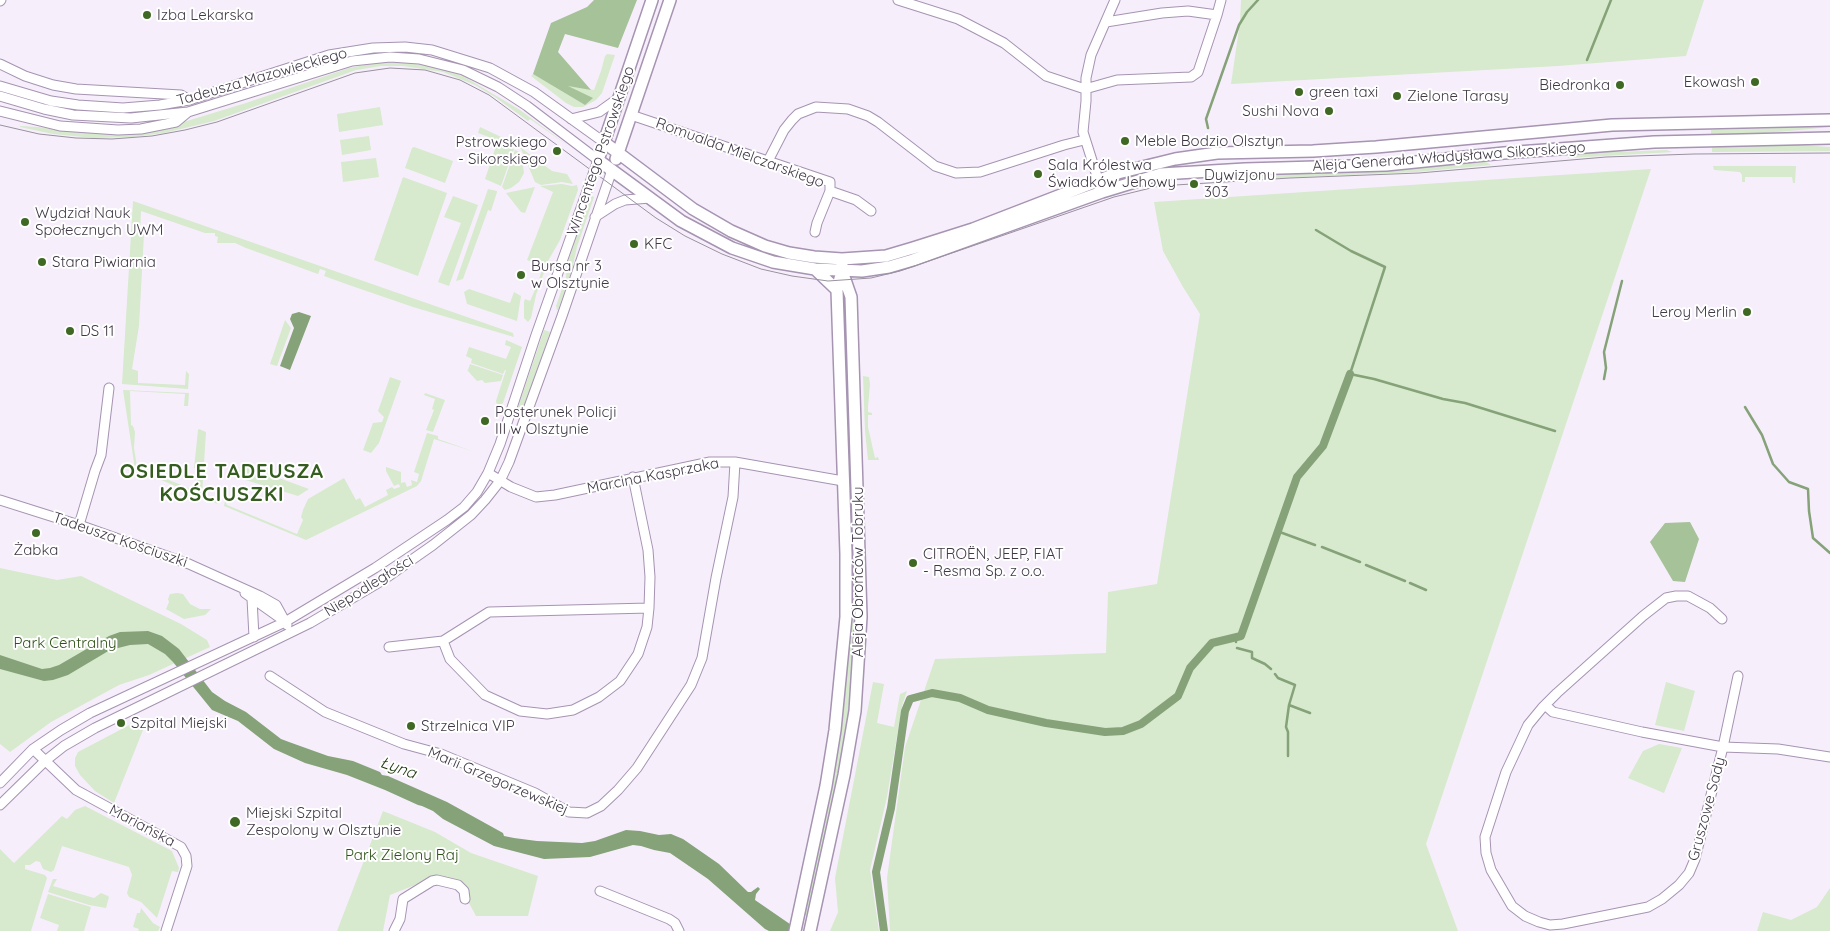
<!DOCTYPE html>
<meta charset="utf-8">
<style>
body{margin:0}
canvas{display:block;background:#f6eefb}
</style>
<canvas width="1830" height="931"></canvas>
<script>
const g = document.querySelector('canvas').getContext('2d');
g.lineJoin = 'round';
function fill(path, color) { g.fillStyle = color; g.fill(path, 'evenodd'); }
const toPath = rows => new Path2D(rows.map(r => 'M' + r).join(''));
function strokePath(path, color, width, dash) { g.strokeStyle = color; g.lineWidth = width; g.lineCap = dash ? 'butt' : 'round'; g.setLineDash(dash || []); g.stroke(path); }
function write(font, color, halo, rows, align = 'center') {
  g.font = font + ' Quicksand,sans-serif'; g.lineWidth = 4; g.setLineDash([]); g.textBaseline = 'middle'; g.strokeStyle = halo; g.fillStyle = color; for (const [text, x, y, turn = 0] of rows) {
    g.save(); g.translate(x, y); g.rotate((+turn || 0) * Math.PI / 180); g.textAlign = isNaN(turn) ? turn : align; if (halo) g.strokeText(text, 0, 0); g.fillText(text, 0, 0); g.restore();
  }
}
fill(toPath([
 [1241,0,1704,0,1686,56,1558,66,1231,84,1240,22],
 [607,54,615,55,602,93,596,100,583,107,574,107,566,103,531,76,533,74,585,105,565,85,594,90,601,71,605,56],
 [396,62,433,66,463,76,520,110,570,147,530,119,528,121,495,97,475,85,443,72,403,66,381,66,356,70,214,121,164,133,133,137,94,138,53,134,20,127,20,126,39,127,71,132,117,134,164,128,246,103,349,68,376,63],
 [380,107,383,125,339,132,337,114],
 [1830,124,1830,127,1736,136,1711,137,1711,130,1780,128],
 [480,127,516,144,552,171,567,174,573,184,562,182,541,185,535,182,521,149,478,133],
 [369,136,371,150,342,155,340,140],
 [497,143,514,149,501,186,485,179],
 [1782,144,1830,147,1830,151,1712,152,1712,146],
 [414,147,453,161,445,183,405,168,412,148],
 [515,150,519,152,522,158,524,173,519,182,511,188,505,190,502,187],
 [1666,150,1673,152,1568,158,1568,156,1587,151,1617,152],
 [376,158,379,177,343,182,341,162],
 [1484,161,1491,165,1416,172,1236,180,1235,175,1368,171],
 [1713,166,1796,166,1795,183,1793,183,1792,177,1745,177,1745,182,1742,182,1742,175,1740,172,1714,170],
 [1651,169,1426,844,1458,931,890,931,887,878,905,747,935,659,1106,653,1108,592,1157,584,1200,314,1183,287,1163,251,1154,202],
 [403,177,447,193,418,276,374,260],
 [562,184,572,186,577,185,578,190,560,240,548,261,536,295,531,318,528,322,524,318,524,302,525,299,530,301,538,283,543,266,527,260,553,192,540,186],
 [535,187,525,213,521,212,506,193],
 [488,189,497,191,497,192,491,211,488,210,463,279,456,281],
 [590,195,594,197,577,247,572,270,558,310,557,310,556,306,566,277,567,264],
 [453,196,478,205,449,286,438,282,461,223,444,217],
 [133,201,513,333,514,337,413,307,349,285,324,276,326,271,320,269,318,274,246,248,235,243,217,243,218,237,215,236,215,233,205,233,141,211,140,233,144,234,139,326,132,369,138,371,138,383,185,385,186,371,189,374,188,389,122,384],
 [469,289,510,303,514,292,521,296,517,321,467,304,464,292],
 [842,295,844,295,847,377,853,457,847,457],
 [285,320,291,328,277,366,270,364],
 [544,330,550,332,523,410,518,412,517,410],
 [506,340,522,347,503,403,499,406,497,405,496,401,506,370,505,370,503,374,471,363,472,359,466,356,469,347,506,359,511,347,505,345],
 [470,364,503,375,501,381,485,383,482,380,477,381,467,370,468,370],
 [863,376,869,377,870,384,868,407,868,412,872,413,872,415,868,415,868,427,875,458,878,457,879,460,868,460,865,431],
 [390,377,401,381,379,443,371,453,363,450,373,423,382,422,384,417,378,411],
 [123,390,189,393,188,406,184,406,185,394,130,391,131,425,133,426,135,432,134,448,137,467,196,491,198,469,194,468,198,430,199,429,206,432,202,495,214,499,218,504,135,469],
 [425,393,445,400,433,432,426,430,434,410,432,409,435,399,424,395],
 [427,433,438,436,438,439,475,452,434,439,421,481,417,486,306,540,224,506,225,501,227,505,297,534,303,520,301,517,303,510,308,499,344,478,356,500,360,498,365,507,388,495,386,490,392,487,394,489,400,487,399,484,394,486,386,471,386,467,401,472,401,483,405,482,407,487,412,485,411,480,417,482,419,474,414,472],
 [244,467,249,467,309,489,298,496,239,478,239,471],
 [852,500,856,629,851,693,842,757,809,917,804,914,836,756,845,693,850,629,849,511],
 [0,568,57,580,81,576,181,624,207,640,210,647,149,675,119,685,51,722,10,752,0,744],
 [177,593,183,594,190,604,200,609,211,609,205,615,184,619,166,609,169,602,168,599,170,594],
 [873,682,884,684,877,723,894,727,900,694,907,691,902,706,887,797,870,870,879,931,830,931,838,912,835,878],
 [1666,682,1695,691,1684,731,1655,725],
 [137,721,143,730,114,803,95,791,80,775,75,766,75,758,78,752],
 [1659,744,1682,748,1664,793,1628,778,1643,751],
 [85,806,172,851,179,868,178,872,172,871,157,918,141,902,129,897,127,893,132,875,129,867,62,846,54,870,51,872,43,869,40,862,36,861,30,865,25,865,25,869,45,875,47,878,31,931,0,931,0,849,14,863,62,816,67,819,75,810],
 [383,811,435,832,471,853,538,876,528,916,476,916,457,881,430,879,390,895,383,931,337,931],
 [53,879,57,879,53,886,94,898,101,893,108,896,109,897,106,908,89,905,48,892],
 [1830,888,1830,931,1757,931,1763,912,1791,920,1817,907],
 [48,894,91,907,84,931,57,931,59,925,40,918],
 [141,908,153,923,160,927,158,931,138,931,139,929,133,927,137,913,140,913]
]), '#d7eace');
fill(toPath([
 [594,0,637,0,618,48,565,34,558,52,591,90,568,86,593,98,585,105,533,74,551,23,587,7],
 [1690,522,1699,539,1685,582,1673,581,1650,542,1665,523]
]), '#a6c298');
fill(toPath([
 [299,312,311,316,290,370,280,366,294,328,290,319,292,314],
 [148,631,162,636,179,649,212,692,225,701,246,712,281,739,289,742,328,756,353,761,380,772,382,775,388,776,447,802,503,833,504,836,514,838,537,841,582,843,595,841,626,830,640,831,659,835,671,834,683,839,719,864,748,892,751,892,758,887,760,889,756,894,755,900,800,931,769,931,765,929,708,879,670,853,654,850,641,846,633,845,590,857,544,859,494,846,443,819,433,811,422,806,418,805,385,790,347,775,305,763,274,749,238,721,212,710,173,662,165,654,148,644,130,645,110,650,68,675,53,680,44,681,0,669,0,655,42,669,50,668,59,665,109,636,120,632]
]), '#86a279');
strokePath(toPath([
 [1587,60,1611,0],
 [1208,128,1206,119,1239,25,1247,12,1258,0],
 [1316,230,1351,251,1385,267,1350,374,1374,379,1443,399,1465,403,1555,431],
 [1604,379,1606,368,1604,352,1622,281],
 [1745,407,1762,435,1773,464,1789,482,1808,489,1809,511,1813,538,1830,553],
 [1277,531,1315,545],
 [1322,547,1360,562],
 [1366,565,1405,581],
 [1410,583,1426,590],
 [1236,637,1236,642],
 [1237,648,1252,652,1252,658,1265,664,1271,669],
 [1275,674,1278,678,1295,685,1289,705,1286,727,1288,732,1288,756],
 [1289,705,1310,713]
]), '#86a279', 2.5);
strokePath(toPath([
 [884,931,876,872,891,808,905,711,910,699,932,693,960,698,988,710,1046,723,1105,732,1123,731,1141,724,1178,696,1190,668,1212,643,1241,636,1297,477,1323,446,1350,374]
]), '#86a279', 8);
const minor = toPath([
 [898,0,958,19,1004,43,1046,76,1085,89],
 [0,1,1,0],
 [1217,15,1221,0],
 [0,64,25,76,53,85,76,89,181,95,189,100],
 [0,86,51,101,78,105,123,108,160,105,189,100,329,55,373,48,405,47,432,50,490,68,534,92,605,143],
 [1085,89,1117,80,1191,77,1198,72,1217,15,1188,11,1162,13,1106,22],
 [0,96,44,109,73,115,131,118,188,112,352,61,390,57,419,59,463,70,498,87,527,106,598,160,536,335,500,444,488,473,477,492,464,507,447,520,375,568,285,622,90,713,61,730,33,749,0,783],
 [0,111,60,126,118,130,141,129,176,122,188,112],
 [631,115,830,182,830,191,817,223,815,232],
 [571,119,599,112,620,97],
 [768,161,784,130,792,120,798,114,816,107,848,109,868,116,878,122,935,166,956,173,980,172,1064,145,1084,140],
 [830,191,856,200,871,211],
 [1102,192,1083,132,1086,101,1086,78,1091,55,1115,0],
 [595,217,615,204,625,200,650,198],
 [488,473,511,487,536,497,555,495,710,462,735,462,843,481],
 [633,477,648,550,650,577,649,608,647,627,638,654,620,681,599,697,573,710,547,714,520,711,485,695,450,659,443,641,489,612,649,608],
 [0,500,79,525,189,564,260,596,276,605,287,625],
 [79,525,95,471,101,455,109,388],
 [245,593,283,620],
 [252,599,254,637],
 [1722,619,1710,608,1688,596,1676,596,1666,598,1643,616,1557,693,1542,708,1528,725,1506,772,1485,837,1486,853,1491,870,1512,906,1525,916,1539,922,1550,925,1563,924,1648,907,1662,899,1679,885,1689,873,1695,859,1723,747,1738,676],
 [389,647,443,641],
 [270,676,325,712,404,744,441,754,535,793,569,812,587,813,601,806,618,790,637,768,691,685,702,658,716,578,733,497,735,462],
 [1545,705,1553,712,1642,732,1723,747,1778,749,1830,757],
 [33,749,76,790,181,847,186,856,187,866,166,931],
 [0,805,45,761,64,746,95,728,310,623,383,580,433,545,471,515,485,500,500,481,509,462,562,316,612,170],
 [600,891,669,919,675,923,679,931],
 [394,931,400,919,403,899,432,881,437,880,458,885,464,891,465,899]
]);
const major = toPath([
 [652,0,598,160,681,221,732,248,773,262,815,269,862,271,889,267,913,260,1102,192,1161,174,1245,169,1386,165,1504,153,1654,142,1830,138],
 [605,143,693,209,731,231,765,246,789,253,814,257,842,259,886,256,913,248,973,229,1118,173,1175,159,1217,153,1313,151,1376,147,1612,125,1830,120],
 [616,159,670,0],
 [815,269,837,290],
 [795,931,826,786,835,730,846,617,846,554,837,290,842,271],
 [810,931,844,775,855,711,861,617,851,297,842,271,842,264]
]);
strokePath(minor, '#a694b2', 11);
strokePath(major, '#a694b2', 14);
strokePath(minor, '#fff', 9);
strokePath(major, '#fff', 11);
strokePath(toPath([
 [0,125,39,134,76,138,112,139,152,136,185,130,217,122,355,73,390,68,425,70,460,80,489,95,656,218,685,236,722,254,761,269,792,276,828,281,871,278,900,271,1114,197,1159,186,1290,178,1419,173,1606,157,1694,154,1830,153]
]), '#9a929f', 1);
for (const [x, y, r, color] of [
 [147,15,5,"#3e6824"],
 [1755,82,5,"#3e6824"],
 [1620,85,5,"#3e6824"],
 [1299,92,5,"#3e6824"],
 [1397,96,5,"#3e6824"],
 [1329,111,5,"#3e6824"],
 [1125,141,5,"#3e6824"],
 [557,151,5,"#3e6824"],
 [1038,174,5,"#3e6824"],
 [1194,184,5,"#3e6824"],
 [25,222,5,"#3e6824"],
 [634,244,5,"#3e6824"],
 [42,262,5,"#3e6824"],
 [521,275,5,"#3e6824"],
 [1747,312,5,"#3e6824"],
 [70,331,5,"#3e6824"],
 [485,421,5,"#3e6824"],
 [36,533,5,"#3e6824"],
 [913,563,5,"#3e6824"],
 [121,723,5,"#3e6824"],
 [411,726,5,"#3e6824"],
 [235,822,6,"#3e6824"]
]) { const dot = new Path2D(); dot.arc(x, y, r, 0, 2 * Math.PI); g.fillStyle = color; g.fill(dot); strokePath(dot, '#fff', 2); }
write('15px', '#413946', '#fff', [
 ["Izba Lekarska",157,15],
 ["Ekowash",1745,82,"right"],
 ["Biedronka",1610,85,"right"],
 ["green taxi",1309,92],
 ["Zielone Tarasy",1407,96],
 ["Sushi Nova",1319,111,"right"],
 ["Meble Bodzio Olsztyn",1135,141],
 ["Pstrowskiego",547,142,"right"],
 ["- Sikorskiego",547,159,"right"],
 ["Sala Królestwa",1048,165],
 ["Świadków Jehowy",1048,182],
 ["Dywizjonu",1204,175],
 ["303",1204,192],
 ["Wydział Nauk",35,213],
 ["Społecznych UWM",35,230],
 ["KFC",644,244],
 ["Stara Piwiarnia",52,262],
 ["Bursa nr 3",531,266],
 ["w Olsztynie",531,283],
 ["Leroy Merlin",1737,312,"right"],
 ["DS 11",80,331],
 ["Posterunek Policji",495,412],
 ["III w Olsztynie",495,429],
 ["Żabka",36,550,"center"],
 ["CITROËN, JEEP, FIAT",923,554],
 ["- Resma Sp. z o.o.",923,571],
 ["Szpital Miejski",131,723],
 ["Strzelnica VIP",421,726],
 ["Miejski Szpital",246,813],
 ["Zespolony w Olsztynie",246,830]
], 'left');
write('15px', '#413946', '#fff', [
 ["Tadeusza Mazowieckiego",262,77,-16],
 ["Wincentego Pstrowskiego",601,151,-71],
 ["Romualda Mielczarskiego",740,153,20],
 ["Aleja Generała Władysława Sikorskiego",1449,157,-4],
 ["Marcina Kasprzaka",653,476,-11],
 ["Tadeusza Kościuszki",120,540,19],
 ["Aleja Obrońców Tobruku",858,572,-90],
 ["Niepodległości",369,586,-32],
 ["Marii Grzegorzewskiej",498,781,23],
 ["Gruszowe Sady",1707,809,-75],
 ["Mariańska",142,826,28]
]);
write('15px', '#2d5116', '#fff', [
 ["Park Centralny",65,643],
 ["Park Zielony Raj",402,855]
]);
write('italic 16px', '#1a3509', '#fff', [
 ["Łyna",398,768,20]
]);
g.letterSpacing = '1px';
write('bold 20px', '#365d20', '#fff', [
 ["OSIEDLE TADEUSZA",222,472],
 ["KOŚCIUSZKI",222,495]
]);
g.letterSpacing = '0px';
</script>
